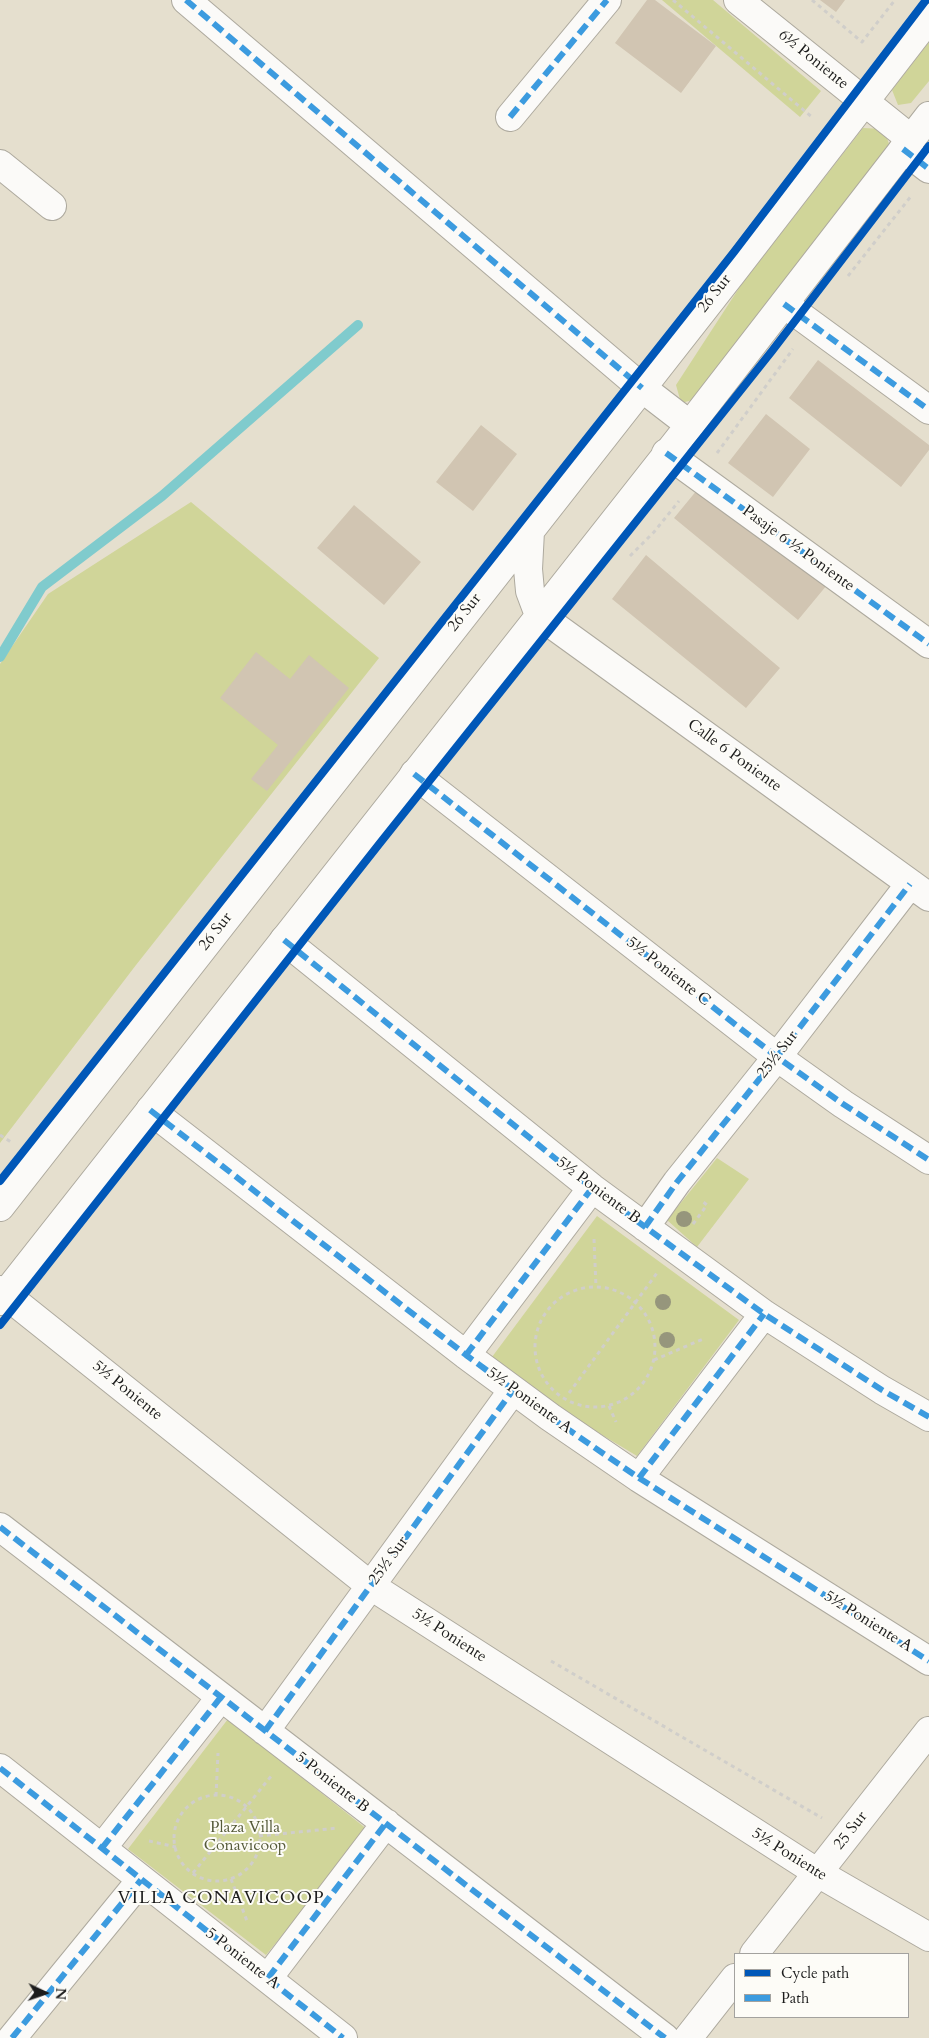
<!DOCTYPE html>
<meta charset="utf-8">
<style>
body{margin:0}
#map{position:relative;width:929px;height:2038px;overflow:hidden;background:#e5dfce;font-family:Cardo,serif}
canvas{display:block}
.legend{position:absolute;left:734px;top:1953px;width:175px;height:65px;box-sizing:border-box;background:#fdfcf7;border:1px solid #a3a29f;margin:0;padding:6px 9px;list-style:none;font-size:15px;color:#1c1c1c}
.legend li{display:flex;align-items:center;gap:10px;height:25px}
.legend b{width:25px;border:1px solid #a3a29f}
.north{position:absolute;left:20px;top:1968px;width:50px;height:50px;-webkit-text-stroke:4px #fdfcf7;paint-order:stroke;rotate:93deg;font-size:14px;font-weight:700;line-height:20px;text-align:center;color:#1c1c1c}
.north::after{content:'';display:block;margin:auto;width:18px;height:22px;background:#1c1c1c;clip-path:polygon(50% 0,100% 100%,50% 72%,0 100%)}
</style>
<div id="map">
<canvas width="929" height="2038"></canvas>
<ul class="legend">
<li><b style="height:6px;background:#0057b8"></b>Cycle path</li>
<li><b style="height:6px;background:#3c9bdf"></b>Path</li>
</ul>
<div class="north">N</div>
</div>
<script>
const g = document.querySelector('canvas').getContext('2d');
g.lineJoin = 'round';
function fill(path, color) { g.fillStyle = color; g.fill(path, 'evenodd'); }
const toPath = rows => new Path2D(rows.map(r => 'M' + r).join(''));
function strokePath(path, color, width, dash) { g.strokeStyle = color; g.lineWidth = width; g.lineCap = dash ? 'butt' : 'round'; g.setLineDash(dash || []); g.stroke(path); }
function write(font, color, halo, rows, align = 'center') {
  g.font = font + ' Cardo,serif'; g.lineWidth = 4; g.setLineDash([]); g.textBaseline = 'middle'; g.strokeStyle = halo; g.fillStyle = color; for (const [text, x, y, turn = 0] of rows) {
    g.save(); g.translate(x, y); g.rotate((+turn || 0) * Math.PI / 180); g.textAlign = isNaN(turn) ? turn : align; if (halo) g.strokeText(text, 0, 0); g.fillText(text, 0, 0); g.restore();
  }
}
fill(toPath([
 [662,0,713,0,821,91,800,117],
 [929,42,929,81,911,103,898,105,892,90],
 [863,128,884,129,890,147,697,399,681,403,676,385,741,285],
 [191,502,379,658,136,965,0,1143,0,664,48,594],
 [717,1158,749,1179,697,1247,667,1220],
 [597,1216,739,1320,637,1456,554,1406,489,1361],
 [228,1719,368,1830,266,1955,128,1849]
]), '#d0d599');
strokePath(toPath([
 [0,657,42,587,162,496,358,325]
]), '#80cbcd', 10);
fill(toPath([
 [647,0,655,0,716,46,681,93,615,43],
 [820,0,845,0,836,12],
 [818,360,929,445,929,450,901,487,789,398],
 [766,414,810,449,773,497,728,463],
 [481,425,517,454,473,511,436,482],
 [702,484,827,585,798,620,674,518],
 [354,505,421,562,384,605,317,548],
 [646,555,780,668,746,708,612,599],
 [256,652,290,679,309,655,349,688,267,791,251,779,278,745,220,698]
]), '#d1c5b2');
const street = toPath([
 [186,0,642,388,690,425],
 [738,0,911,139],
 [510,117,607,0],
 [903,149,929,169],
 [0,164,52,206],
 [784,304,929,410],
 [666,453,929,644],
 [539,615,929,897],
 [414,774,777,1057,843,1104,929,1160],
 [284,940,592,1188,764,1314,882,1390,929,1417],
 [150,1110,466,1355,550,1417,639,1478,929,1661],
 [645,1227,677,1182,777,1057,910,884],
 [0,1290,371,1586,818,1873,929,1937],
 [466,1355,592,1188],
 [639,1478,764,1314],
 [0,1527,665,2038],
 [265,1731,513,1390],
 [0,1768,343,2038],
 [102,1848,221,1697],
 [754,1954,929,1731],
 [268,1978,386,1823],
 [12,2038,141,1880],
 [688,2038,735,1978]
]);
const secondary = toPath([
 [530,531,528,569,530,591,539,615],
 [0,1207,732,273,929,18],
 [0,1301,690,425,929,116]
]);
strokePath(street, '#ada99e', 30);
strokePath(secondary, '#ada99e', 30);
strokePath(toPath([
 [673,0,813,118],
 [812,0,862,42,895,0],
 [848,276,912,195],
 [717,453,793,349],
 [630,556,654,532,679,501],
 [0,1135,11,1142],
 [693,1224,707,1205,702,1201],
 [594,1239,596,1287],
 '535 1347a60 60 0 1 1 120 0a60 60 0 1 1-120 0Z',
 [654,1360,703,1339],
 [569,1393,657,1273],
 [609,1406,616,1422],
 [551,1661,822,1818],
 '174 1838a43 43 0 1 1 86 0a43 43 0 1 1-86 0Z',
 [216,1796,218,1753],
 [259,1836,338,1828],
 [149,1841,176,1847],
 [193,1873,272,1775],
 [231,1879,247,1921]
]), '#d0ceca', 3, [4, 4]);
strokePath(street, '#fbfaf8', 28);
strokePath(secondary, '#fbfaf8', 28);
strokePath(toPath([
 [186,0,642,388],
 [510,117,607,0],
 [903,149,929,169],
 [784,304,929,410],
 [666,453,929,644],
 [414,774,777,1057,843,1104,929,1160],
 [284,940,592,1188,764,1314,882,1390,929,1417],
 [150,1110,466,1355,550,1417,639,1478,929,1661],
 [645,1227,677,1182,777,1057,910,884],
 [466,1355,592,1188],
 [639,1478,764,1314],
 [0,1527,665,2038],
 [265,1731,513,1390],
 [0,1768,343,2038],
 [102,1848,221,1697],
 [268,1978,386,1823],
 [12,2038,141,1880]
]), '#3c9bdf', 6, [12, 6]);
strokePath(toPath([
 [0,1181,734,252,926,0],
 [0,1325,380,843,772,351,929,146]
]), '#0057b8', 8);
g.fillStyle = '#96967c';
for (const [x, y] of [
 [684,1219],
 [663,1302],
 [667,1340]
]) { g.beginPath(); g.arc(x, y, 8, 0, 2 * Math.PI); g.fill(); }
write('16px', '#1c1c1c', '#fdfcf7', [
 ["6½ Poniente",813,60,39],
 ["26 Sur",715,294,-52],
 ["Pasaje 6 ½ Poniente",798,549,36],
 ["26 Sur",465,613,-52],
 ["Calle 6 Poniente",734,756,36],
 ["26 Sur",216,932,-52],
 ["5½ Poniente C",668,972,38],
 ["25½ Sur",778,1055,-52],
 ["5½ Poniente B",598,1191,37],
 ["5½ Poniente",127,1391,39],
 ["5½ Poniente A",529,1401,36],
 ["25½ Sur",389,1561,-54],
 ["5½ Poniente A",868,1622,32],
 ["5½ Poniente",449,1636,33],
 ["5 Poniente B",332,1783,38],
 ["25 Sur",851,1831,-52],
 ["5½ Poniente",789,1855,32],
 ["5 Poniente A",242,1959,38]
]);
write('16px', '#555a39', '#fdfcf7', [
 ["Plaza Villa",245,1828],
 ["Conavicoop",245,1846]
]);
g.letterSpacing = '1px';
write('18px', '#1c1c1c', '#fdfcf7', [
 ["VILLA CONAVICOOP",221,1899]
]);
g.letterSpacing = '0px';
</script>
